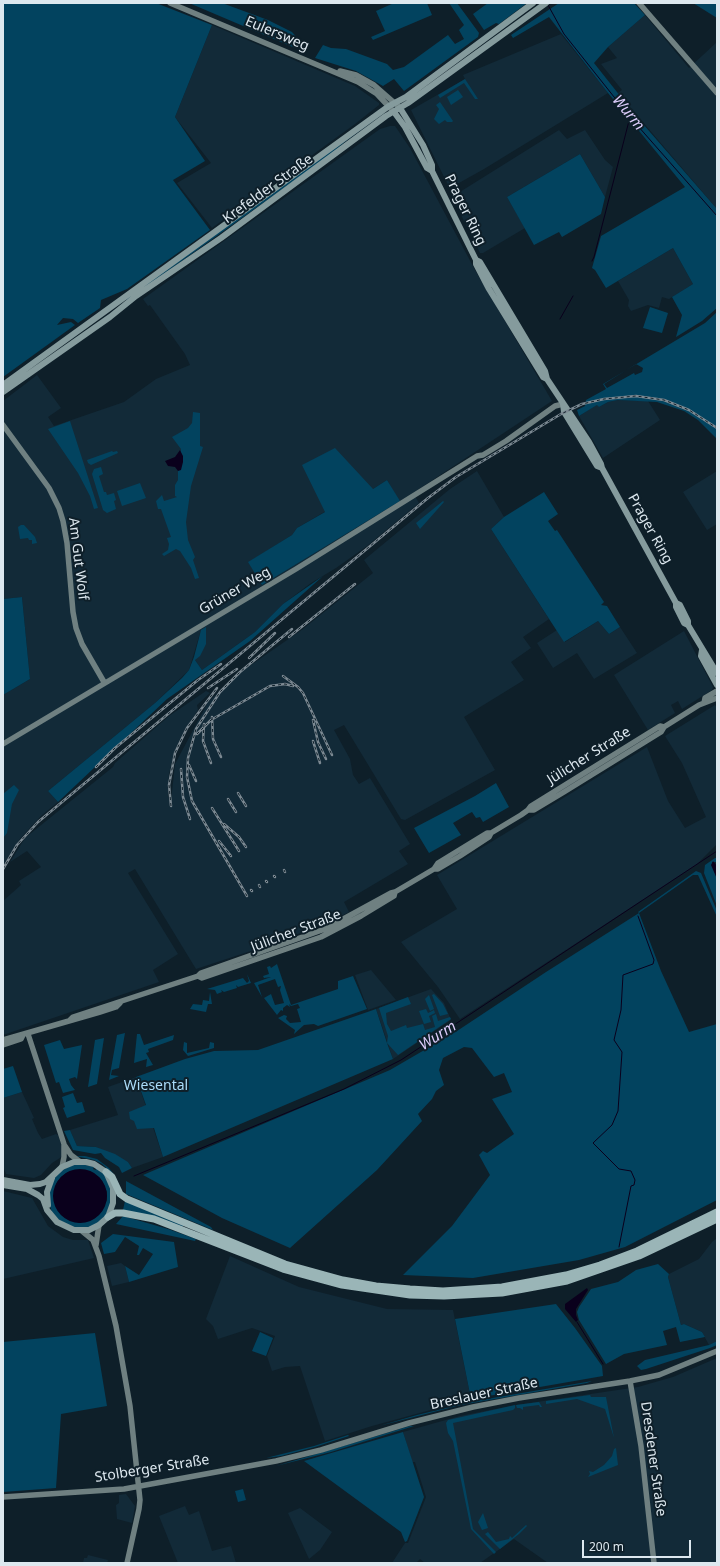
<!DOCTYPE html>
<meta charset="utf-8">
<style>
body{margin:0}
#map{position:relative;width:720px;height:1566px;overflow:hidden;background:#0e1f29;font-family:"Noto Sans",sans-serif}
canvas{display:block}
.frame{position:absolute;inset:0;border:4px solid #dde8ef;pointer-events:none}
.scale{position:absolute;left:582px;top:1540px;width:109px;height:18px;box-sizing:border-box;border:2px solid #dde8ef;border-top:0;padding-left:5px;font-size:12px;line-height:14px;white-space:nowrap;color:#dde8ef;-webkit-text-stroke:3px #0e1f29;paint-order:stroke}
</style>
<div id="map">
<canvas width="720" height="1566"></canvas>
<div class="frame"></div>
<div class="scale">200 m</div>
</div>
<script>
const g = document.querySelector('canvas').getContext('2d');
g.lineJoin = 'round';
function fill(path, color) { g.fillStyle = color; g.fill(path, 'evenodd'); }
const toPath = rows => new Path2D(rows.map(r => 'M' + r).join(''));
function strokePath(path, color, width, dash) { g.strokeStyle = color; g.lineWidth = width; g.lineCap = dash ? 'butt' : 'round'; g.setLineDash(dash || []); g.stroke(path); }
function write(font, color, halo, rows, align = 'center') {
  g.font = font + ' "Noto Sans",sans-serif'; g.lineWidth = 4; g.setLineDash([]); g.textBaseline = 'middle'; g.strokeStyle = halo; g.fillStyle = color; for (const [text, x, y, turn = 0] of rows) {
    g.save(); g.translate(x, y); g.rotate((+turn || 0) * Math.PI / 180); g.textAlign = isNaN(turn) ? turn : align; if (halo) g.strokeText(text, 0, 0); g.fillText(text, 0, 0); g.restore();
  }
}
fill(toPath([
 [645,15,689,68,717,42,717,209,618,93,622,90,601,64,617,58,608,47],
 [212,25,355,86,379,103,379,105,355,124,212,228,177,183,211,163,175,117],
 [561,34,608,93,484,169,450,188,449,187,411,110,465,79,463,75],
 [390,126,395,126,410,148,475,270,552,401,413,493,419,503,367,546,336,568,311,583,283,604,255,632,202,670,195,660,201,630,189,670,155,703,48,791,58,802,41,816,20,839,3,866,3,695,30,679,22,597,3,599,3,401,37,375,61,408,48,417,54,426,124,402,156,379,190,365,185,354,150,305,148,306,143,299,380,129],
 [387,480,399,501,262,585,249,562,292,535,297,528,326,511,373,489],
 [559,130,567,139,585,130,605,160,613,167,605,197,580,154,507,197,525,228,483,253,480,253,454,201,455,195],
 [673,248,693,284,669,299,662,297,659,308,648,305,631,311,628,306,629,300,618,281],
 [618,400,648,401,660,420,603,458,579,416,598,404,599,407,608,402],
 [477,471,504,517,491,529,549,619,523,637,531,648,511,662,524,680,464,717,495,770,405,820,401,819,344,725,334,730,350,759,353,775,359,784,370,778,410,844,399,851,408,864,344,902,349,912,325,924,257,949,196,969,135,869,128,873,178,954,153,970,159,982,3,1035,3,901,21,885,19,881,41,867,27,851,10,862,25,838,113,767,115,763,169,716,206,691,210,693,197,705,198,710,186,728,174,753,169,774,168,796,171,801,175,764,208,702,238,674,303,629,373,573,364,560,450,489],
 [717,471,717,524,707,530,683,492],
 [598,621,609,634,620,627,637,653,594,679,577,653,553,668,537,643,557,630,565,642],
 [684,631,713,687,712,690,682,709,678,701,671,705,675,713,648,730,614,675],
 [715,705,717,708,717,844,696,865,460,1019,438,987,401,942,457,909,437,875,647,747,668,801,685,828,706,817,682,763,665,736],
 [371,970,396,1000,368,1010,355,975],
 [431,989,444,1003,451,1020,393,1059,376,1009],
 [136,1077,163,1157,132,1168,128,1162,96,1147,77,1146,70,1130,118,1115,108,1087],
 [22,1092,34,1118,32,1119,38,1133,42,1139,56,1134,58,1135,62,1146,63,1156,52,1163,41,1175,34,1178,6,1174,3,1166,3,1098],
 [3,1191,32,1198,48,1226,63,1237,73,1240,88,1240,94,1258,3,1279],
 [717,1238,717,1341,709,1345,702,1332,684,1324,681,1325,668,1277,669,1274,699,1259,712,1242],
 [230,1256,299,1287,387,1309,453,1310,471,1399,372,1426,325,1441,300,1366,285,1367,272,1371,267,1356,275,1336,252,1328,218,1339,213,1326,206,1319],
 [121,1263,125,1266,129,1282,112,1286,107,1266],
 [717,1358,717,1563,548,1563,514,1539,480,1563,425,1563,420,1559,416,1563,392,1563,405,1543,408,1543,426,1497,415,1462,412,1462,403,1432,460,1416,516,1405,638,1387,673,1377],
 [126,1494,135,1506,132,1523,117,1519,116,1505,119,1503,119,1495],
 [185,1506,189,1515,199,1511,212,1551,231,1546,236,1563,178,1563,159,1516],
 [300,1508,332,1532,320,1550,309,1559,288,1513],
 [88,1555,108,1560,107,1563,83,1563,84,1558,87,1558]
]), '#122a38');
fill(toPath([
 [3,3,156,3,212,25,175,117,205,161,173,180,210,230,127,289,101,300,100,308,78,323,73,319,63,318,57,325,71,322,75,325,3,377],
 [189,3,222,3,268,20,292,32,299,40,295,48],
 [394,3,427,3,432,15,373,40,371,37,385,31,376,11],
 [449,3,457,3,479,33,478,37,404,91,394,79,383,86,356,71,315,58,323,45,331,48,346,49,387,64,393,70,404,67,448,35,455,44,464,39,459,30,464,25],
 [488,3,527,3,499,24,496,23,484,30,473,14],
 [559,3,634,3,645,15,608,47,594,63,636,116,717,209,717,308,702,321,676,337,682,315,672,297,693,284,673,248,606,288,595,270,592,268,601,236,685,187,608,93,549,17,513,38,511,35],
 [693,3,717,3,717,18],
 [465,79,478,99,475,99,464,83,440,98,438,95],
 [458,90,463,97,451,105,447,97],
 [440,102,453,121,452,122,447,122,445,120,439,124,434,119,439,109,436,105],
 [384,112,384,113,346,141,326,158,127,300,126,299],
 [580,154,605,197,601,214,562,237,559,232,534,245,507,197],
 [650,307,668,313,662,333,643,328],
 [717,312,717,439,698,420,684,411,657,402,618,400,608,402,599,407,597,405,579,416,577,410,585,406,586,400,606,389,603,384,705,323],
 [636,364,643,368,642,372,635,375,634,373,607,388,604,384],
 [193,412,200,413,200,446,203,447,191,486,186,522,188,540,195,557,193,560,199,578,195,579,191,568,180,551,176,549,164,556,162,554,168,550,169,544,167,538,171,537,161,509,158,509,156,501,162,495,164,501,177,497,175,496,175,485,178,480,178,462,181,449,172,437,188,428,192,423],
 [70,421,98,508,94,509,90,496,78,473,48,429],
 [335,448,373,489,387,480,400,501,262,585,248,562,292,535,297,528,325,512,302,465],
 [112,451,113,452,117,451,118,453,91,465,88,463,87,460],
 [101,467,103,474,99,476,104,492,106,492,107,495,114,493,116,500,114,501,116,509,107,513,103,510,92,474,94,469],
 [140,483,146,498,122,506,117,491],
 [544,492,558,514,548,521,555,531,557,530,604,602,601,605,607,606,620,627,609,634,598,621,564,642,491,529,504,517],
 [443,501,444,502,420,529,416,523],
 [21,525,24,525,35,537,37,543,32,544,32,540,29,540,28,538,20,539,18,527],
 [323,576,250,641,167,699,58,802,48,791,155,703,182,678,189,670,194,657,201,630,206,627,206,644,200,656,195,660,202,670,255,632,283,604],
 [22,597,30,679,3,695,3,599],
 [496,783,509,807,483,822,480,817,476,818,472,812,470,813,453,823,461,835,429,853,414,828,475,796],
 [14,785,19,790,12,804,7,833,3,838,3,794],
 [715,858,717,858,717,866,716,862,712,862,717,879,717,906,704,873,705,865],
 [696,871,701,873,717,911,717,917,698,875,693,875,639,913,661,971,689,1032,717,1024,717,1200,625,1247,579,1260,473,1278,403,1275,452,1226,490,1175,479,1155,483,1151,487,1153,514,1134,492,1099,512,1092,504,1073,494,1077,472,1048,464,1047,443,1058,439,1070,444,1085,436,1091,432,1099,418,1114,422,1121,377,1170,290,1248,222,1218,143,1175,390,1070,457,1031,546,972,639,913,638,912],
 [277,964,291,1005,338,989,338,981,353,976,367,1009,318,1026,314,1024,304,1025,294,1034,295,1030,278,1018,284,1015,287,1016,286,1019,290,1023,301,1022,297,1009,300,1008,298,1004,291,1006,289,1004,290,1007,287,1005,283,1008,283,1011,281,1010,277,1015,264,998,271,994,275,1005,284,1003,280,990,281,986,278,987,275,979,258,985,262,997,254,983,271,977,264,978,263,976,269,974,267,967,270,966,271,968],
 [247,974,251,983,238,987,236,985,237,988,224,992,221,990,222,992,217,994,215,990,207,989,243,978,247,983,249,981],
 [210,992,212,1004,208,1004,206,1012,190,1009,193,1004,202,1005,203,1000,209,1001],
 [434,994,443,1004,448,1014,440,1016,432,995],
 [429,995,434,1009,430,1011,425,999],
 [408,997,411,1004,386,1013,387,1024,391,1031,406,1025,407,1028,423,1024,425,1030,435,1027,432,1016,436,1014,438,1021,450,1017,451,1019,398,1055,387,1043,393,1059,163,1157,154,1128,137,1129,134,1121,130,1119,129,1112,146,1105,136,1077,185,1059,214,1051,258,1050,376,1009,387,1043,388,1036,379,1008],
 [426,1009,428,1013,434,1010,435,1013,429,1016,431,1022,424,1024,419,1011],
 [125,1033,119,1068,112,1070,111,1075,119,1076,109,1080,117,1035],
 [137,1034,140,1034,144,1045,174,1035,173,1040,148,1049,149,1052,146,1053,153,1065,146,1067,147,1059,134,1063],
 [104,1038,97,1084,88,1087,95,1040],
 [60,1040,64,1049,82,1045,77,1079,75,1077,69,1079,71,1085,75,1090,63,1093,59,1082,56,1083,44,1045],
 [184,1042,187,1043,187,1053,209,1048,210,1042,214,1043,214,1048,188,1056,183,1050],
 [13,1066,22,1092,3,1098,3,1069],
 [73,1093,77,1103,82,1102,85,1112,67,1118,63,1108,65,1107,62,1097],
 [70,1130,77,1146,96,1147,115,1154,128,1162,132,1168,122,1173,119,1167,105,1158,101,1153,95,1154,73,1150,64,1131],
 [75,1156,85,1156,97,1159,109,1168,116,1177,102,1164,94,1160],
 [82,1164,94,1167,93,1169,96,1170,96,1168,104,1174,111,1186,110,1209,102,1220,90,1227,76,1228,59,1220,52,1212,49,1203,50,1184,59,1172,72,1165],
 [85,1170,100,1178,107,1192,107,1200,94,1219,78,1223,56,1184,61,1177,68,1172],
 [126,1181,211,1227,213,1230,126,1194],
 [125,1201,183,1225,183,1227,123,1210],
 [123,1216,168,1229,196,1239,195,1241,116,1224],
 [113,1234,174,1242,178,1267,129,1282,125,1266,139,1275,153,1254,143,1248,139,1255,137,1255,139,1246,125,1237,115,1252,104,1254,101,1243],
 [658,1264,669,1274,668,1277,681,1325,684,1324,702,1332,705,1337,680,1342,676,1327,663,1331,667,1345,624,1354,606,1364,579,1320,577,1312,579,1307,591,1289,618,1282,636,1270],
 [556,1304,575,1328,602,1366,603,1376,471,1399,455,1319],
 [260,1332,273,1338,266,1356,252,1351],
 [95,1333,107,1406,61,1414,56,1488,3,1492,3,1342],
 [717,1341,717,1345,710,1348,646,1369,641,1370,637,1366,645,1360,709,1345],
 [592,1381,587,1383,461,1405,379,1426,417,1415,475,1401],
 [590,1395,591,1397,606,1397,614,1438,605,1409,577,1399,546,1404,546,1406,546,1401],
 [539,1402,542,1407,540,1407,539,1405,523,1407,523,1410,520,1408,517,1408,516,1405],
 [515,1405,515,1408,513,1410,453,1423,473,1529,496,1552,494,1554,471,1529,453,1441,448,1433,446,1423,448,1420],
 [410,1426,414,1426,331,1452,276,1466],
 [403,1432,424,1497,407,1541,405,1542,401,1532,304,1461],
 [348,1435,349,1436,315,1447,281,1456,266,1458,314,1446],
 [616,1448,618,1465,588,1477,590,1474,589,1471,593,1472,604,1465,612,1456,614,1449],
 [243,1489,246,1500,238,1502,235,1491],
 [483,1513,488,1528,482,1530,478,1522],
 [526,1525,527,1526,519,1534,500,1549,485,1534,488,1532,496,1542,509,1539,510,1536,512,1538]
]), '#02435f');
fill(toPath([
 [180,450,183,456,183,462,181,470,178,471,175,467,168,466,165,461,175,457],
 [713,861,717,866,717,879,711,865],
 '53 1196a27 27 0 1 1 54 0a27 27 0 1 1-54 0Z',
 [587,1288,588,1290,576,1309,576,1315,578,1320,576,1322,565,1309,565,1304]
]), '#0a001c');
strokePath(toPath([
 [548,5,564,34,630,117,717,216],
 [592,261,594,257,630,117],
 [560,319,573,296],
 [134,1176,344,1089,401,1060,717,851],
 [619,1247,631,1186,634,1185,635,1180,631,1171,619,1169,593,1143,612,1125,618,1111,622,1052,614,1040,621,1010,623,975,653,964,654,960,638,916],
 [577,1322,603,1364]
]), '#0a001c', 1);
strokePath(toPath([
 [170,3,358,82,377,94,394,112],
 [639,3,717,93],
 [340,71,356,75,374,85,398,106],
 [3,425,49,488,59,508,63,521,67,543,73,612,76,628,82,644,104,682],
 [704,703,705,698,717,691],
 [3,744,296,569,477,456,483,455,506,441,555,406,563,404],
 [528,810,534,810,564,792,661,732,664,727,699,705,717,698],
 [434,869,438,869,460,856,489,837,491,833],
 [198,976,202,978,321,937,361,916,394,896,395,892],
 [70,1020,73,1017,198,976,201,973,325,929,391,893,395,892,434,869,438,863,487,833,491,833,521,815,528,810,531,806,660,726,664,727],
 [28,1034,64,1144,64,1157,62,1167],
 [3,1040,100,1012,116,1007,120,1003],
 [3,1045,21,1039,23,1035],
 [65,1146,71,1155,79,1161],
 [82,1231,93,1240,99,1256,116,1326,130,1406,140,1500,139,1509,127,1563],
 [96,1245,99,1225],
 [630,1381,641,1446,654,1563],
 [3,1497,124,1489,276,1461,321,1450,409,1423,473,1407,519,1398,630,1381,659,1375,717,1351]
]), '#6f8081', 5.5);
strokePath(toPath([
 [400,108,423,145,432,165,432,171,476,260,476,264,489,289,543,377,547,379,589,442,601,464,602,468,676,603,680,605,688,621,688,625],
 [394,112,405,127,427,168,432,171],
 [476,260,480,262,545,371,547,379],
 [3,385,389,106,406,97,533,3],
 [3,392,110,317,136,296,221,238,386,116,408,103,546,3],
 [563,404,564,412,597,466,602,468],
 [676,603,676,607,684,623,688,625,717,673],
 [702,650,701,656,717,685],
 [3,1180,30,1185,40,1184,46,1182,62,1167,74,1162,86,1162,94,1164,106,1172,113,1188,113,1203,108,1217,99,1225,89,1230,74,1230,57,1222,47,1210,43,1199,38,1195,27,1189,3,1185],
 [48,1205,47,1192,52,1178]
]), '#859b9d', 6);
strokePath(toPath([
 [106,1172,112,1177,120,1194,127,1199,285,1264,343,1280,376,1286,410,1289,443,1291,502,1287,566,1275,600,1265,637,1251,717,1212],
 [108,1217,115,1213,123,1213,154,1219,283,1269,342,1285,410,1295,444,1296,502,1293,567,1281,639,1256,717,1219]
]), '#9ab5b7', 7);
const rail = toPath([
 [289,637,355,584],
 [249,658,275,633],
 [283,676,298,687,303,693,332,755],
 [208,688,237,669],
 [212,717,213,739,221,757],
 [313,720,318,742,326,759],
 [204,724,203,741,211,763],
 [197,734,211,720,270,686,285,684,293,686],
 [313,741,320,763],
 [189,765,196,781],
 [96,767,115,748,198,680,221,664],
 [181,769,183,797,190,819],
 [238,793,246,806],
 [228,799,236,812],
 [171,806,169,785,175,753,187,728,217,688],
 [212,808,239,851],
 [224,824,239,837,246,847],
 [219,841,231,856],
 [3,869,17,845,38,822,428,498,456,477,561,414,582,404,604,399,636,396,664,400,689,410,717,428],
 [284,870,285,872],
 [274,876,275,877],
 [266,881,267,882],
 [259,885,260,887],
 [251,890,252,891],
 [247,896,192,801,187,777,188,758,196,729,220,692,240,672,292,629]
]);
strokePath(rail, '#7c8992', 2.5);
strokePath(rail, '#0e1f29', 1, [3]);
write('14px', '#dde8ef', '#0e1f29', [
 ["Eulersweg",277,34,23],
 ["Krefelder Straße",268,189,-36],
 ["Prager Ring",465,210,64],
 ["Prager Ring",650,529,61],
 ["Am Gut Wolf",78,559,83],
 ["Grüner Weg",235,591,-30],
 ["Jülicher Straße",589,756,-32],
 ["Jülicher Straße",296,931,-21],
 ["Breslauer Straße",484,1394,-12],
 ["Dresdener Straße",653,1459,82],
 ["Stolberger Straße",152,1469,-9]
]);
write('14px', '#abdcf9', '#0e1f29', [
 ["Wiesental",156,1086]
]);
write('italic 15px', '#dcccfa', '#0e1f29', [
 ["Wurm",628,113,50],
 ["Wurm",438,1036,-33]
]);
</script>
